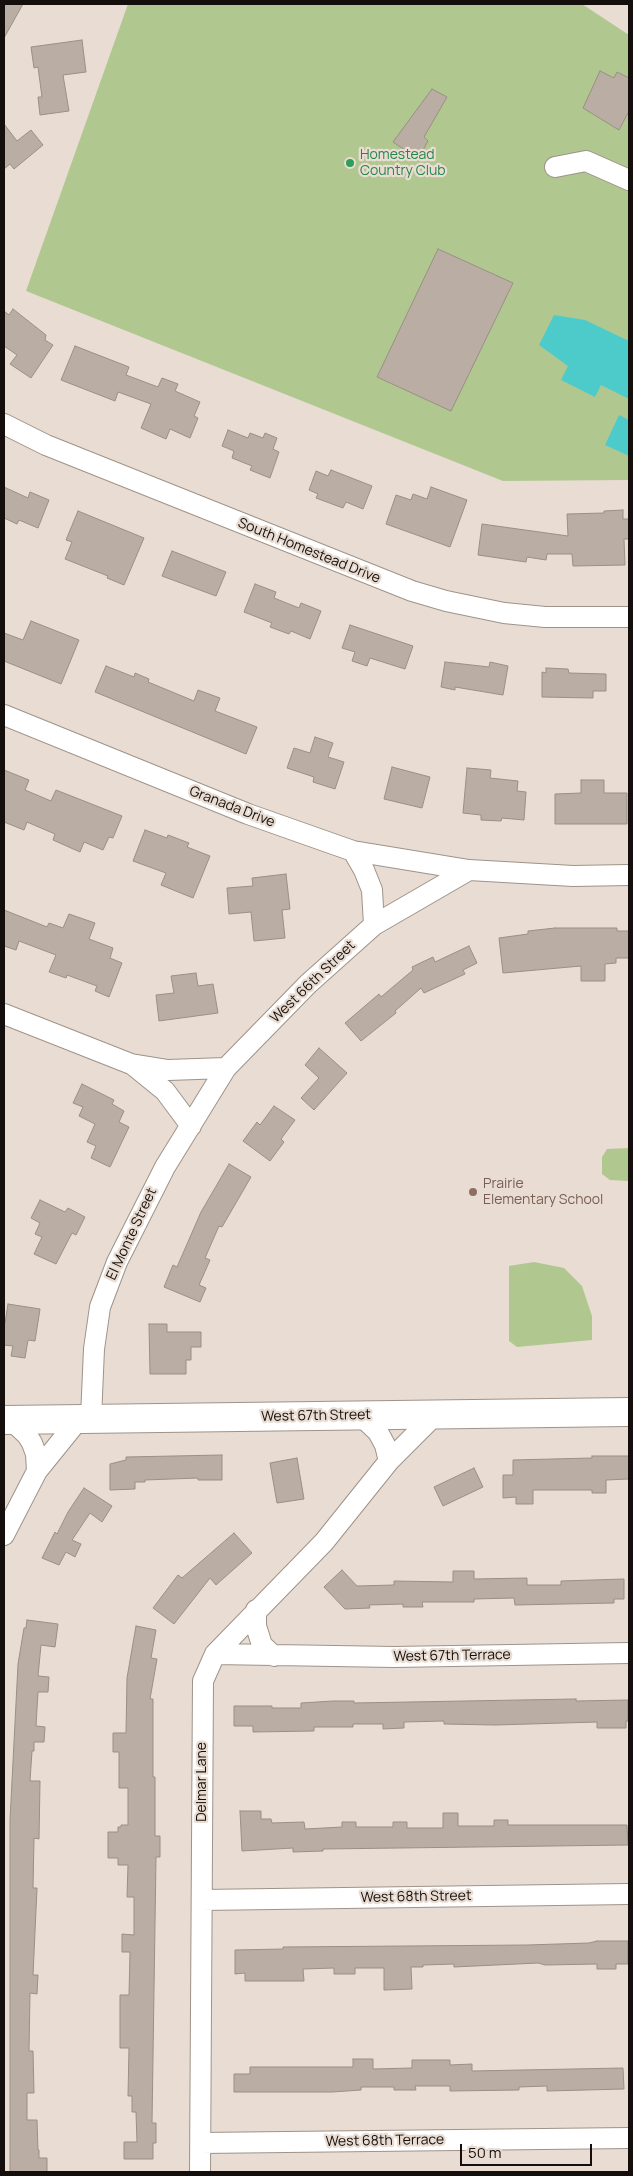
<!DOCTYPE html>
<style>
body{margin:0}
#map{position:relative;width:633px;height:2176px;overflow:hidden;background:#e9dcd2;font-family:Manrope,sans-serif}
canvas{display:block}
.frame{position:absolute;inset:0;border:5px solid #140f0c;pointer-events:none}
.scale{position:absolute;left:460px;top:2144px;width:132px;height:22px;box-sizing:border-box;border:2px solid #140f0c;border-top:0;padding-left:6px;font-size:15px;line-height:18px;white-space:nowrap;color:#140f0c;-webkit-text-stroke:4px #e9dcd2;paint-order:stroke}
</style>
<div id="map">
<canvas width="633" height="2176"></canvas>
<div class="frame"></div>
<div class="scale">50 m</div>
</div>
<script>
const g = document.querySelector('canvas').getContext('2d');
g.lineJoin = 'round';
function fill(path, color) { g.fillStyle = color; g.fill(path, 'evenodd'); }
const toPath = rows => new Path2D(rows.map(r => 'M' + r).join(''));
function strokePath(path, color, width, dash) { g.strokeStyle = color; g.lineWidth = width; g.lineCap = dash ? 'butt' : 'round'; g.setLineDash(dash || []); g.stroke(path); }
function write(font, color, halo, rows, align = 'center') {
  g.font = font + ' Manrope,sans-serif'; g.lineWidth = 4.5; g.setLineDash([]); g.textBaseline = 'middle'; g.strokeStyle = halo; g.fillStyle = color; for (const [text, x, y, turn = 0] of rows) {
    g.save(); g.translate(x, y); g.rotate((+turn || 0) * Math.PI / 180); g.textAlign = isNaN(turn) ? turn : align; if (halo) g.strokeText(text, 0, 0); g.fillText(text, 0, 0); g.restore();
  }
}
fill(toPath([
 [128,4,582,4,629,35,629,480,503,481,26,291],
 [629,1148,629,1181,610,1180,602,1174,602,1157,607,1149],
 [534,1262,564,1268,582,1286,592,1316,592,1340,517,1347,509,1341,509,1266]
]), '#b0c890');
fill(toPath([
 [554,315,585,320,629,341,629,399,601,385,595,397,561,380,568,366,539,345],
 [619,415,629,420,629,456,605,445]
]), '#4dcbcb');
const building = toPath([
 [4,4,23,4,4,38,4,4],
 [82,40,86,72,63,75,69,111,40,115,38,97,42,97,38,67,34,68,31,47,82,40],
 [600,71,614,78,617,72,629,78,629,111,619,130,583,108,600,71],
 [432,89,447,97,424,137,428,141,418,159,393,142,432,89],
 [4,124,17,141,31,130,43,145,14,169,10,164,4,169,4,124],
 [438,249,513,283,451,411,377,377,438,249],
 [13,309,46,335,45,340,53,345,31,378,10,364,17,355,4,346,4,311,9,315,13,309],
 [75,346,129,367,126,375,158,387,162,378,178,384,175,391,200,402,194,416,198,418,190,438,170,429,166,439,141,428,151,404,118,392,115,401,61,380,75,346],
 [228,430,248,438,250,433,263,438,265,433,277,438,273,449,279,452,270,478,250,470,252,466,232,458,234,451,222,446,228,430],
 [331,470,372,486,363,509,346,502,343,508,316,498,318,494,309,490,316,471,328,476,331,470],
 [4,487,28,498,30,492,49,500,38,528,19,520,17,524,4,518,4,487],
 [431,487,467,500,450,547,386,524,396,495,411,500,413,494,427,499,431,487],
 [623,510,623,519,629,519,629,539,624,539,625,565,573,566,572,554,547,554,546,560,527,557,526,562,478,555,482,524,568,536,567,514,604,513,604,511,623,510],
 [78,511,144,538,124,585,107,578,108,576,65,559,72,542,66,540,78,511],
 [172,551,226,572,216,596,162,576,172,551],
 [255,584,276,592,274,598,299,608,301,603,321,611,310,639,291,631,289,634,270,627,272,623,244,612,255,584],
 [31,621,79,640,61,684,4,661,4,633,23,640,31,621],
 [350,625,413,646,405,669,370,658,367,666,352,661,355,652,342,648,350,625],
 [445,662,489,667,490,662,508,666,503,695,455,687,455,690,441,687,445,662],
 [106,666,134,677,135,673,149,679,148,682,194,701,198,690,220,698,215,711,257,727,246,754,95,692,106,666],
 [546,668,568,669,569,673,606,674,606,691,593,691,593,698,542,697,542,672,546,673,546,668],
 [315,737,333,743,328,757,344,762,335,789,313,782,314,777,287,768,294,748,310,753,315,737],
 [392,767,430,777,422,808,384,799,392,767],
 [467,768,491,770,490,778,518,781,517,791,526,792,524,820,502,818,501,821,481,820,481,815,463,813,467,768],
 [4,770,29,780,25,790,51,801,56,790,122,816,113,838,109,837,103,850,84,842,80,852,53,840,55,834,27,822,24,830,4,822,4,770],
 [581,780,604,780,604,793,627,793,627,824,555,824,555,794,581,793,581,780],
 [145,830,167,838,168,835,189,843,187,847,210,856,193,898,161,885,166,873,133,861,145,830],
 [286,874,290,909,282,910,285,938,254,941,251,912,229,914,227,888,253,886,252,878,286,874],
 [4,910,47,927,49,923,63,928,69,914,95,923,89,939,113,948,110,958,122,963,109,997,95,991,97,986,67,975,66,978,49,972,56,955,19,941,16,950,4,946,4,910],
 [555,928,617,928,617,931,629,931,629,958,616,958,616,963,605,964,605,981,581,981,581,966,503,973,499,938,528,934,528,931,555,928],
 [469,946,477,963,463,970,465,974,424,993,421,988,395,1011,396,1013,361,1041,345,1023,379,994,381,997,413,970,412,967,433,957,435,962,469,946],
 [196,973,198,986,213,984,218,1013,159,1021,156,995,174,993,171,976,196,973],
 [319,1048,347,1073,314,1110,301,1098,319,1078,305,1065,319,1048],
 [82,1084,114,1100,112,1104,124,1111,119,1122,129,1127,110,1167,91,1158,96,1146,87,1142,95,1124,79,1116,83,1107,73,1103,82,1084],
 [274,1106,295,1120,281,1139,284,1142,270,1161,243,1141,257,1122,260,1125,274,1106],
 [229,1164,251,1177,222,1227,219,1226,205,1258,210,1260,199,1285,206,1288,200,1302,164,1287,173,1265,177,1267,201,1212,229,1164],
 [40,1200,65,1212,68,1208,85,1217,76,1235,72,1233,56,1264,34,1254,42,1237,35,1234,40,1223,31,1218,40,1200],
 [8,1304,40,1309,35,1341,28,1340,25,1358,11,1356,13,1346,4,1345,4,1323,5,1323,8,1304],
 [149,1324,167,1324,167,1332,201,1332,201,1347,191,1347,191,1360,186,1360,186,1374,150,1374,149,1324],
 [222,1455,222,1480,198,1480,198,1478,145,1480,145,1482,135,1482,135,1489,110,1490,110,1464,126,1460,126,1457,222,1455],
 [592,1456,629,1456,629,1479,606,1480,606,1493,592,1493,592,1490,533,1490,533,1504,516,1504,516,1497,503,1498,503,1475,513,1475,513,1460,592,1458,592,1456],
 [297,1458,304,1499,277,1503,270,1463,297,1458],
 [474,1468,483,1487,443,1506,434,1487,474,1468],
 [84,1488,112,1506,102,1522,90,1513,72,1540,81,1544,75,1557,66,1552,59,1565,42,1558,55,1532,57,1534,68,1512,84,1488],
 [234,1533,252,1553,216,1585,210,1578,174,1624,153,1608,178,1575,182,1578,234,1533],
 [342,1570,357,1586,394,1585,394,1581,453,1582,453,1571,474,1571,474,1579,527,1578,527,1585,561,1585,561,1581,624,1579,624,1599,614,1599,614,1603,515,1605,514,1598,474,1599,474,1602,422,1602,423,1607,403,1607,403,1604,369,1605,370,1608,345,1609,324,1587,342,1570],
 [27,1620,58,1624,55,1647,41,1645,38,1676,49,1677,48,1692,38,1692,36,1726,45,1727,44,1742,34,1742,34,1751,32,1751,30,1781,40,1781,39,1839,34,1838,33,1888,37,1888,33,1975,38,1975,37,1994,30,1993,29,2051,33,2051,34,2093,27,2093,27,2120,37,2120,38,2150,39,2150,39,2158,47,2158,47,2172,10,2172,10,1820,18,1664,24,1628,26,1628,27,1620],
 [136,1626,156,1630,151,1658,157,1659,150,1699,153,1699,153,1777,155,1777,155,1836,160,1836,160,1857,156,1857,152,2123,156,2123,156,2143,153,2143,153,2159,124,2159,124,2142,137,2142,136,2112,132,2112,132,2096,128,2096,129,2048,120,2048,120,1995,129,1995,130,1952,122,1952,122,1934,134,1935,134,1897,127,1897,128,1865,118,1865,118,1858,108,1858,108,1832,118,1832,118,1827,121,1827,121,1825,128,1825,128,1788,119,1788,119,1752,113,1752,113,1733,126,1733,127,1678,136,1626],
 [576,1699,576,1701,628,1700,628,1721,626,1721,626,1728,597,1728,597,1722,495,1725,444,1724,444,1721,404,1722,404,1728,383,1729,383,1724,353,1724,353,1727,314,1727,314,1731,253,1732,253,1726,234,1726,234,1706,272,1706,272,1708,301,1708,301,1703,333,1701,354,1701,354,1703,576,1699],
 [240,1811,261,1811,261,1819,271,1819,272,1823,304,1822,305,1829,342,1827,342,1822,356,1822,356,1827,393,1827,393,1822,407,1822,407,1828,443,1828,443,1813,458,1813,458,1826,494,1826,494,1820,508,1820,508,1825,627,1825,628,1845,323,1849,323,1851,293,1852,293,1848,242,1851,240,1811],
 [597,1941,628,1941,628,1964,616,1964,616,1969,597,1969,597,1964,545,1965,538,1963,454,1967,454,1964,423,1965,423,1967,411,1967,412,1989,384,1990,384,1968,355,1968,355,1974,334,1974,334,1968,303,1969,304,1981,245,1981,245,1973,235,1974,235,1950,283,1949,283,1947,527,1945,589,1943,597,1941],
 [353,2059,373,2059,373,2069,412,2068,412,2060,450,2060,450,2065,472,2064,472,2071,623,2068,624,2089,547,2091,547,2086,519,2087,519,2090,450,2091,450,2086,415,2086,416,2090,394,2090,394,2087,361,2087,361,2090,332,2092,234,2092,234,2074,250,2074,250,2067,353,2067,353,2059]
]);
fill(building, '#baada4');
strokePath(building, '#9b8f85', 1);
const street = toPath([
 [555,167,586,161,629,180],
 [4,424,46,445,412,591,446,601,504,613,545,617,629,617],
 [4,715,248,814,353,851,469,870,573,876,629,875],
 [353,851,364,870,372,890,374,925],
 [4,1014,131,1064,168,1070,226,1068],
 [133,1065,165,1091,191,1126],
 [360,1415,378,1432,385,1445,389,1461],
 [91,1418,94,1349,100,1307,117,1262,165,1167,226,1068,308,984,374,925,469,870],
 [37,1471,79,1419],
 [4,1535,37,1471,36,1454,32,1443,27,1435,11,1420],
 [256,1610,256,1626,262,1645,274,1656],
 [215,1654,394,1657,629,1653],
 [202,1900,629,1894],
 [201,2143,629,2138],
 [200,2172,203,1681,215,1654,324,1542,389,1461,436,1414]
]);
const secondary = toPath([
 [4,1420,629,1412]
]);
strokePath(street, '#9f9389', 22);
strokePath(secondary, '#9f9389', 30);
strokePath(street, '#fff', 20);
strokePath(secondary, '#fff', 28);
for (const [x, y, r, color] of [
 [350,163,5,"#2e9e5b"],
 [473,1192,5,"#8d6e63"]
]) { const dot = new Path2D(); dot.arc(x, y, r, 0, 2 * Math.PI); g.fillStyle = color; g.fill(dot); strokePath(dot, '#e9dcd2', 2); }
write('14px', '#27864d', '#e9dcd2', [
 ["Homestead",360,155],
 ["Country Club",360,171]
], 'left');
write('14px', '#140f0c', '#e9dcd2', [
 ["South Homestead Drive",309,551,22],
 ["Granada Drive",232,807,21],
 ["West 66th Street",313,982,-44],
 ["El Monte Street",132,1234,-65],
 ["West 67th Street",316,1416,-1],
 ["West 67th Terrace",452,1656,-1],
 ["Delmar Lane",202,1782,-90],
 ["West 68th Street",416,1897,-1],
 ["West 68th Terrace",385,2141,-1]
]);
write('14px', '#785e54', '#e9dcd2', [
 ["Prairie",483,1184],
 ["Elementary School",483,1200]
], 'left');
</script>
